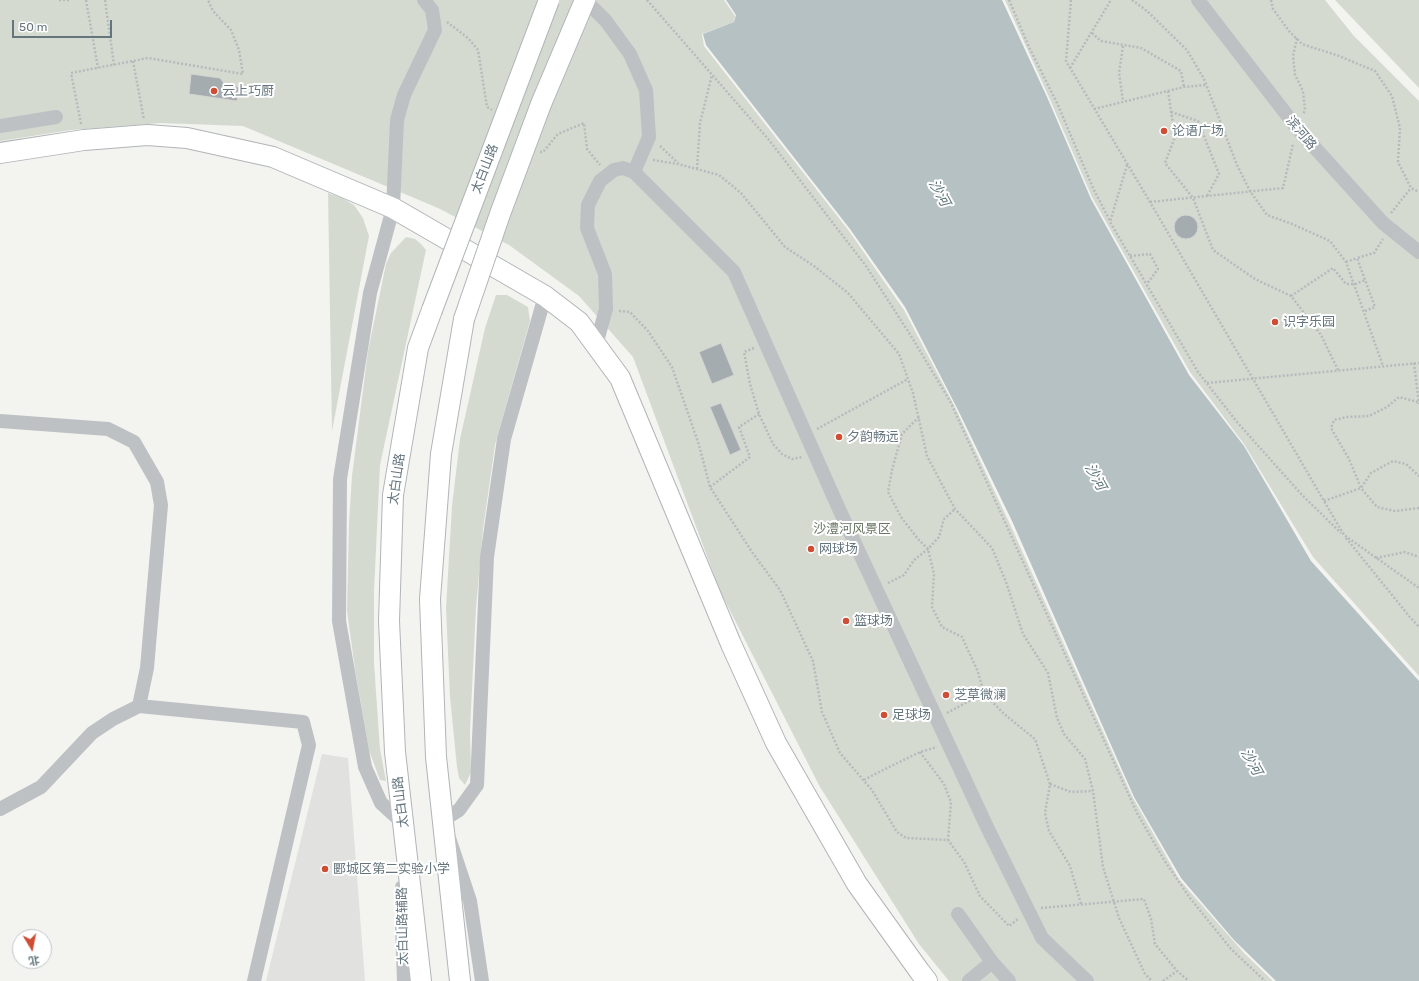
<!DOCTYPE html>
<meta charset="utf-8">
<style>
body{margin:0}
#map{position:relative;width:1419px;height:981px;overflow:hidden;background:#f3f3f0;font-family:Rubik,"Noto Sans SC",sans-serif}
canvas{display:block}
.north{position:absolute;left:12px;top:929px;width:40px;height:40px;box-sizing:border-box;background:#fff;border:1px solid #c1c8cb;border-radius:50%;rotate:170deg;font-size:11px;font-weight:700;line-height:16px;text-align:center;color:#65757e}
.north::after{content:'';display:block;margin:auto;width:14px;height:18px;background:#cf4d34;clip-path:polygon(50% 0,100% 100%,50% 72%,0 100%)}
.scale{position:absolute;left:12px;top:20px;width:100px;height:18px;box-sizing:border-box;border:2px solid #65757e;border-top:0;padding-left:5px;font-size:12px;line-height:14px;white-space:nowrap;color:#65757e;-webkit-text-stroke:3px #fff;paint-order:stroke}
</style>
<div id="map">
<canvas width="1419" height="981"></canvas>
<div class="north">北</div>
<div class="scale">50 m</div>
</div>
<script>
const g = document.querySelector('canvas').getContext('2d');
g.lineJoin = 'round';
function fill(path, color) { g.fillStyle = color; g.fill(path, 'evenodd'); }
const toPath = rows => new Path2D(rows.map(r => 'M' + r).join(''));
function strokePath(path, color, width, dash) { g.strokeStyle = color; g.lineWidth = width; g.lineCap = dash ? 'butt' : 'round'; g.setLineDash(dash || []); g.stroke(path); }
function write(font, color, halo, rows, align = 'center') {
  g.font = font + ' Rubik,"Noto Sans SC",sans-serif'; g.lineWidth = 4; g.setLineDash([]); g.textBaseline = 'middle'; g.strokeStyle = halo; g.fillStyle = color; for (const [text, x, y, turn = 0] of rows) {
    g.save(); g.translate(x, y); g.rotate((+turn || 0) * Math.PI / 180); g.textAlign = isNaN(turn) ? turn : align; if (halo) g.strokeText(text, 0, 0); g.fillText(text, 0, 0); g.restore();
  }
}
fill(toPath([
 [322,754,348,758,365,981,266,981]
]), '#e1e2e0');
fill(toPath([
 [0,0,724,0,735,16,734,22,702,34,704,46,849,231,904,310,954,405,1009,522,1132,796,1179,879,1244,953,1273,981,949,981,919,944,820,787,720,591,633,357,579,296,509,245,438,208,243,126,161,123,71,130,0,141],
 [1005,0,1325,0,1354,36,1419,101,1419,676,1313,557,1244,444,1190,372,1092,197,1048,95],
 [1335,0,1419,0,1419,88],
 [328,193,342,198,354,205,363,218,369,236,332,431],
 [406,237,415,239,421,244,426,250,380,465,374,591,374,663,380,749,386,781,380,780,369,750,355,669,347,611,349,523,352,476,368,351,386,264,391,253],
 [496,295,507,295,528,307,530,321,495,445,483,529,476,608,470,730,471,772,465,785,459,778,457,767,450,697,446,608,452,506,460,439,485,328]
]), '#d5dad1');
fill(toPath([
 [726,0,1002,0,1047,97,1091,199,1189,375,1244,446,1311,561,1419,681,1419,981,1276,981,1234,940,1181,878,1134,797,1012,521,958,410,905,307,850,229,706,45,703,34,734,22,736,15]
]), '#b6c1c4');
const building = toPath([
 [191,74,220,78,226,86,239,87,237,101,189,94,191,74],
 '1174 227a12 12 0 1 1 24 0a12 12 0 1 1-24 0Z',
 [721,343,734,375,712,384,699,352,721,343],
 [721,403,741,450,730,455,710,407,721,403]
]);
fill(building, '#a5acb0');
strokePath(building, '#d4d4d3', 1);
const secondary = toPath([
 [0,153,84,140,147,135,187,138,273,157,393,208,545,296,579,322,620,378,731,644,776,743,857,884,920,972,927,981],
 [421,981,395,752,389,621,393,495,418,348,432,310],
 [460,981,436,757,430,599,441,454,464,319]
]);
strokePath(secondary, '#b0b5b8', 22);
strokePath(toPath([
 [59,0,69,0],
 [86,0,98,68],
 [105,0,114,65],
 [647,0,769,140,866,266,911,336,950,401,1137,813,1164,860,1190,898,1231,949,1265,981],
 [1009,0,1029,47,1058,105,1093,188,1110,221],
 [1071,0,1066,61,1150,202,1324,501,1344,535,1419,588],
 [1132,0,1147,11,1187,50,1204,79,1237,165,1250,191,1267,215,1292,224,1330,241,1346,262,1383,366],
 [1271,0,1273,9,1289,31,1302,44,1339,56,1375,71,1392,96,1400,128,1398,162,1411,188,1419,192],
 [447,22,468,38,478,50,487,107,492,110],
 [1092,33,1101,41,1141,48,1181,71,1184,87],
 [1297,38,1293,56,1295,75,1303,91,1305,110,1303,115],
 [1123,46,1119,73,1123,101],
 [133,61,144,120],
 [1070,68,1111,0],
 [1168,91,1175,137,1165,163,1193,198,1213,250,1255,279,1291,296,1321,335,1338,370],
 [1094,109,1184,87,1206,85],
 [1171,112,1198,121,1219,174,1207,196],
 [81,124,71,73,148,58,243,74,239,50,231,30,213,11,208,0],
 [660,146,678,163],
 [540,152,543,152,558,134,584,123,587,149,600,165],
 [653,160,678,164,719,175,741,193,785,247,814,266,848,293,899,354,913,393,927,456,955,509,992,548,1006,582,1023,634,1048,673,1057,718,1064,734,1085,759,1093,791,1103,867,1119,918,1145,974,1152,981],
 [1127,165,1110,222,1130,256,1198,372,1237,422,1302,495,1341,533],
 [697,169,700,123,712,75],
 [1150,202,1283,188,1293,144],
 [1391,213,1411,188],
 [1130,256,1150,254,1158,269,1147,284],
 [1346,262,1357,258],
 [1291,296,1333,268,1346,284,1355,284,1365,280],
 [619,311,630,312,648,331,672,367,699,445,710,487,752,552,780,590,813,661,822,712,840,753,872,790,897,832,906,838,948,840,964,862,980,896,1009,926,1018,919],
 [1365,311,1375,307,1357,258,1374,253,1383,239],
 [754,348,744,352,750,384,759,414,773,444,782,454,792,459,803,457],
 [1414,363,1419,404],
 [1207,383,1419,363],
 [1418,402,1399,397,1387,407,1369,416,1347,417,1334,420,1331,428,1349,459,1361,488,1377,507,1395,511,1419,508],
 [919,417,902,434,892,470,888,492,901,517,918,539,928,549,934,574,932,607,942,627,962,637,978,672,984,693,1004,714,1035,739,1050,784,1045,813,1049,831,1070,866,1081,904],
 [817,429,908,379],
 [710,487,750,457,739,427,759,414],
 [1324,501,1361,488,1371,473,1393,461,1406,464,1419,476],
 [1346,538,1409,616,1419,627],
 [1376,558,1405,552,1419,557],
 [888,583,904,575,914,560,928,549,939,537,944,519,955,509],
 [947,713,984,693],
 [920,752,944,784,951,802,948,840],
 [864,780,877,773,920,752,937,747],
 [1050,784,1071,792,1093,791],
 [1041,908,1144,899,1151,919,1155,944,1177,971,1189,981],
 [1163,981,1177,971]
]), '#b7babc', 2.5, [2, 2]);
strokePath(toPath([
 [585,0,606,21,630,54,646,90,649,137,634,172],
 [1198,0,1297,128,1383,223,1419,252],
 [0,126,56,117],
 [596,345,606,309,605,274,587,228,588,205,600,181,614,170,623,168,634,172,734,272,839,509,987,827,1042,938,1087,981],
 [0,421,108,429,134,442,157,482,161,505,147,668,139,706,113,719,92,733,41,787,0,809],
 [139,706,303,722,309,745,254,981],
 [403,826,403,823,381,803,365,767,339,621,340,479,370,293,393,208,397,120,404,95,435,30,432,10,424,0],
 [402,887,402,927,404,981],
 [958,914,992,962,1009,981],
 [482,981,470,901,443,820,459,810,477,785,487,557,504,439,545,296],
 [969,981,992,962]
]), '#bdc1c4', 14);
strokePath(secondary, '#fff', 20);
const secondaryBridge = toPath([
 [432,310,549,0],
 [464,319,500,214,541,104,585,0]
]);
strokePath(secondaryBridge, '#b0b5b8', 22, []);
strokePath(secondaryBridge, '#fff', 20);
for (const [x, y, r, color] of [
 [214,91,4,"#cf4d34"],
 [1164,131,4,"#cf4d34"],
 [1275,322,4,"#cf4d34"],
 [839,437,4,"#cf4d34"],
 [811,549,4,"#cf4d34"],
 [846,621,4,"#cf4d34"],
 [946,695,4,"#cf4d34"],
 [884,715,4,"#cf4d34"],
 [325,869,4,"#cf4d34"]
]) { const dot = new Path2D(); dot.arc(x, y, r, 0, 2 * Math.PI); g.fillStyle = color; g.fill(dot); strokePath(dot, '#fff', 1.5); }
write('13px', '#65757e', '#fff', [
 ["云上巧厨",222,91],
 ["论语广场",1172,131],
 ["识字乐园",1283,322],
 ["夕韵畅远",847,437],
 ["网球场",819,549],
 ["篮球场",854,621],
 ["芝草微澜",954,695],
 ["足球场",892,715],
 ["郾城区第二实验小学",333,869]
], 'left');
write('13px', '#65757e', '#fff', [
 ["滨河路",1301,133,50],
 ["太白山路",485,169,-69],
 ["太白山路",397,479,-82],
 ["太白山路",401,802,-97],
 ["太白山路辅路",403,926,-91]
]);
write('13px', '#687663', '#fff', [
 ["沙澧河风景区",852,529]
]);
write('italic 14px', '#61767b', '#fff', [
 ["沙河",939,193,61],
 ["沙河",1095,477,61],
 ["沙河",1251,762,61]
]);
</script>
